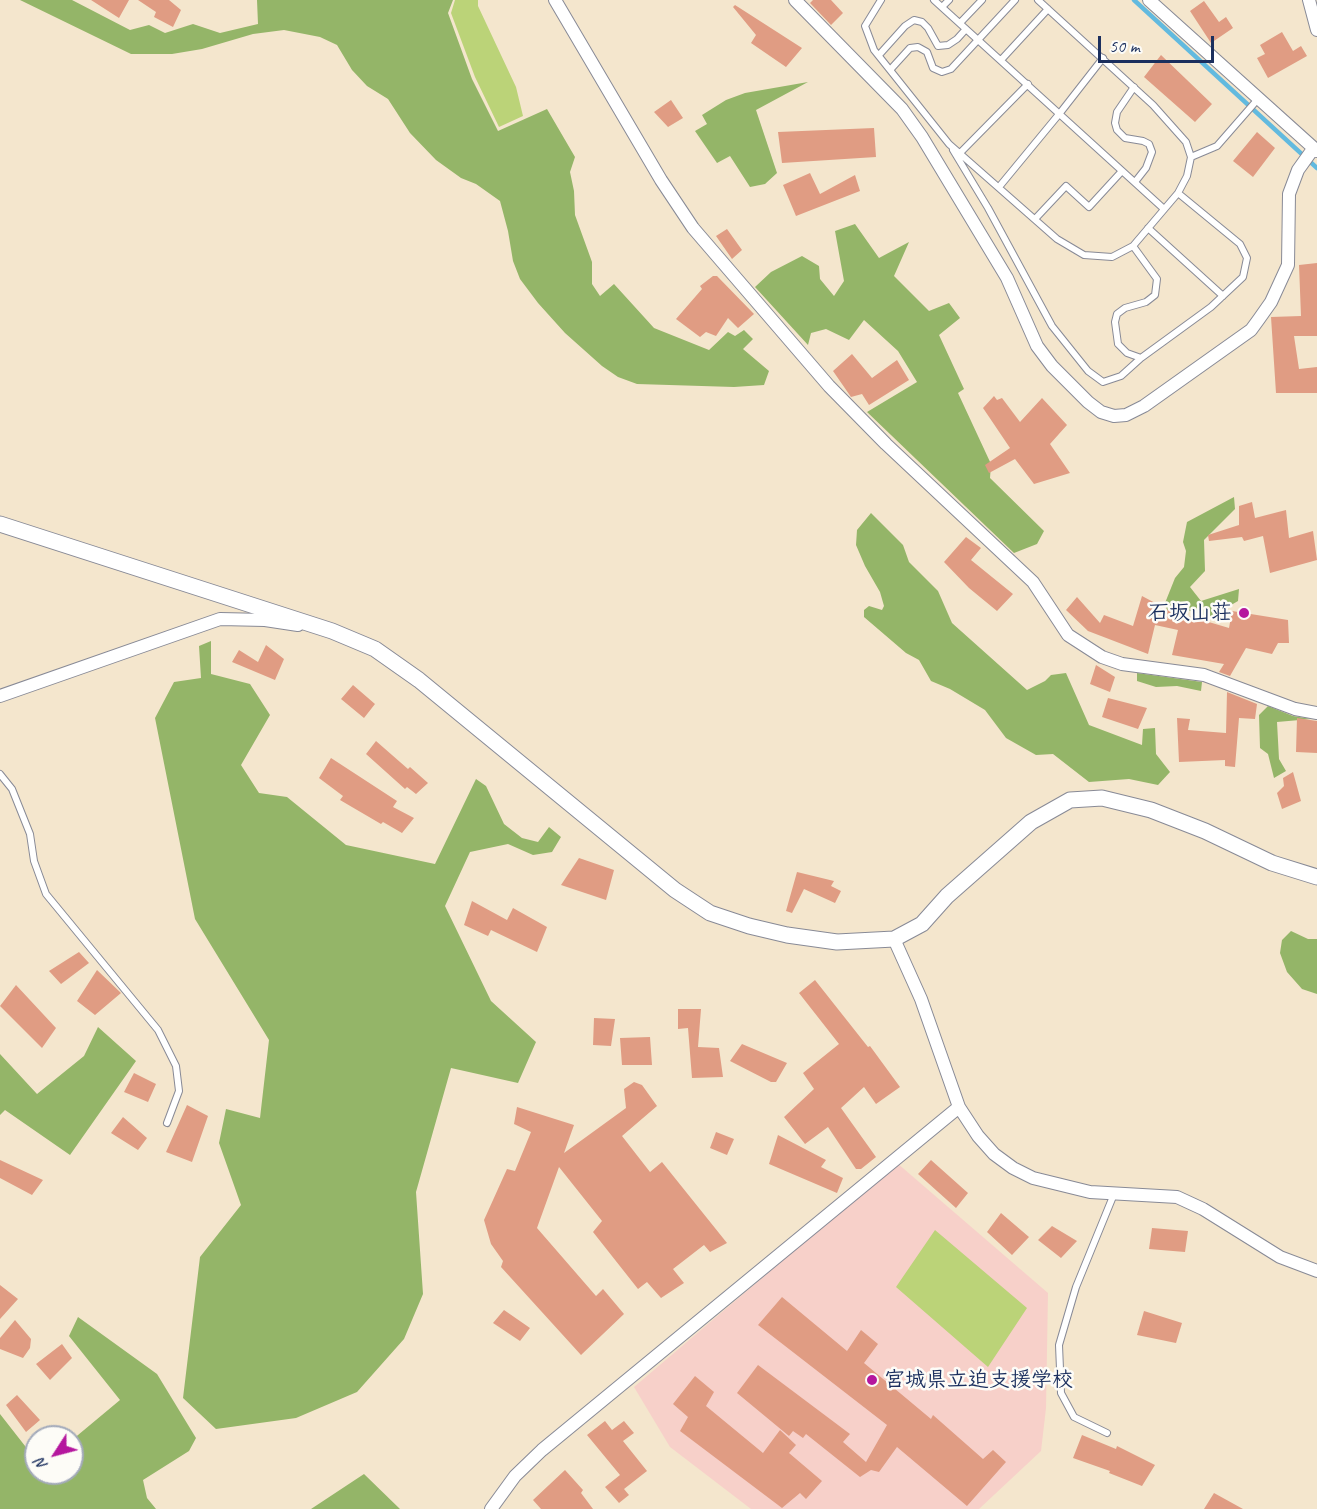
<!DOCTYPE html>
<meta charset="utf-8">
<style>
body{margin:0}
#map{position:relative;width:1317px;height:1509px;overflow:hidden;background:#f4e6cd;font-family:Caveat,sans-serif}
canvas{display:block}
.north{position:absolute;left:24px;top:1425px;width:60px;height:60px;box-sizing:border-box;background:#fdfcf7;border:2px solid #a3aaba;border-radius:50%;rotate:234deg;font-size:16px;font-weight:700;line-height:24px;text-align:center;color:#1b2f5e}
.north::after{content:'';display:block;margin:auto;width:21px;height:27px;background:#b5179e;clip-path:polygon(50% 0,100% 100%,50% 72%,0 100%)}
.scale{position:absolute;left:1098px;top:36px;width:116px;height:27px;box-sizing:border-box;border:3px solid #1b2f5e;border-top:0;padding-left:8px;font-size:18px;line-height:21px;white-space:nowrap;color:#1b2f5e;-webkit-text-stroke:4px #fdfcf7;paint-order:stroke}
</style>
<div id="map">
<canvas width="1317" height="1509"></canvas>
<div class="north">N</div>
<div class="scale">50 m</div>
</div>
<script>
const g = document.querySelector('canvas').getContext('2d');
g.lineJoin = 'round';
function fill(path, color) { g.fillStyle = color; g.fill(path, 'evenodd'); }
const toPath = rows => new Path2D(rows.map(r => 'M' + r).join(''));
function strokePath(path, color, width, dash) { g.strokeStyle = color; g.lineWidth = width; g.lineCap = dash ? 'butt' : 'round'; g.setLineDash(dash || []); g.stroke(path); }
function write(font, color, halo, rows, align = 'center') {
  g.font = font + ' Caveat,"Klee One",sans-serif'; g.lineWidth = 5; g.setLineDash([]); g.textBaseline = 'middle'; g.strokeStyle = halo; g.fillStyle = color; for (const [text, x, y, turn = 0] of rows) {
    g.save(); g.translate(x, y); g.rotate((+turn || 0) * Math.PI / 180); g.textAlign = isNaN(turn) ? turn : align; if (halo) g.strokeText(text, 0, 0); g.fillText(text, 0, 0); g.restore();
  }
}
fill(toPath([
 [897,1163,1048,1293,1046,1408,1041,1451,979,1509,751,1509,670,1447,634,1387]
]), '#f7d0c9');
fill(toPath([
 [455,0,478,0,478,6,516,87,523,116,499,127,475,77,451,13],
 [935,1230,1027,1308,988,1367,896,1287]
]), '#bbd378');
fill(toPath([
 [20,0,72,0,130,30,149,25,165,33,193,24,220,33,258,24,257,0,453,0,448,13,472,79,498,131,547,109,575,157,570,172,574,191,575,215,592,262,592,284,600,296,614,284,654,328,709,350,728,332,735,336,744,330,753,339,743,349,769,371,764,385,734,387,637,384,618,377,602,366,565,333,538,303,520,279,513,261,508,231,500,201,476,184,461,178,436,160,410,133,388,99,367,86,352,70,337,45,320,37,284,30,253,34,202,49,172,54,131,54],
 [808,82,756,110,777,173,765,184,750,187,730,156,717,163,695,131,707,124,702,115,726,100,745,93],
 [855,224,879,258,909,242,894,276,929,311,949,303,960,318,939,335,964,389,958,393,991,464,990,478,1044,531,1037,544,1014,553,867,412,917,382,898,351,864,320,849,340,826,329,811,333,808,345,755,287,771,272,802,256,819,266,820,279,834,296,844,281,835,231],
 [1234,497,1235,509,1204,540,1205,571,1190,587,1201,601,1239,589,1238,601,1226,608,1224,615,1219,620,1178,607,1167,610,1165,603,1175,578,1184,567,1186,551,1183,542,1187,522],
 [871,513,903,545,909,562,938,591,952,623,1027,690,1045,681,1051,675,1066,673,1089,725,1142,745,1143,729,1155,728,1156,754,1170,772,1158,785,1129,779,1089,782,1053,754,1036,755,1006,738,985,710,950,689,931,681,919,660,906,653,864,617,864,610,869,606,882,610,884,606,880,592,865,566,856,545,857,530],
 [211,641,211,674,250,684,270,715,241,765,259,793,287,797,346,845,435,864,476,779,486,786,504,824,522,838,538,842,549,827,561,837,552,852,533,855,508,844,470,852,445,906,491,1001,536,1042,518,1083,451,1068,416,1192,423,1294,404,1339,357,1392,296,1418,216,1429,183,1398,200,1257,241,1205,219,1143,226,1109,260,1118,269,1040,195,919,155,718,174,682,201,678,199,646],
 [1137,673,1202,682,1201,691,1177,686,1156,687,1137,681],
 [1268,706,1293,716,1311,719,1277,722,1279,759,1286,771,1274,778,1268,754,1260,748,1259,715],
 [1291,931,1308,939,1317,939,1317,994,1302,989,1287,972,1280,953,1282,940],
 [98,1027,136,1061,70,1155,5,1110,0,1115,0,1054,37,1094,84,1056],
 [78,1317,157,1374,196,1438,189,1451,143,1480,147,1498,156,1509,0,1509,0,1414,36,1460,36,1473,72,1473,72,1440,120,1400,69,1336],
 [364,1474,400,1509,311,1509]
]), '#94b568');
strokePath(toPath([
 [1134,0,1317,168]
]), '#62badf', 4.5);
fill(toPath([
 [91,0,129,0,119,18],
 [138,0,169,0,181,10,173,27,154,17,156,12],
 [813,0,831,0,843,13,831,25,810,3],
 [1204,1,1219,22,1226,17,1233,28,1211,43,1190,11],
 [735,5,802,48,786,67,751,43,756,35,733,7],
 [1282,32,1293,51,1301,46,1307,56,1268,78,1257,58,1265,54,1260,45],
 [1161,55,1212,104,1195,122,1144,77],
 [671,100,683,118,668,127,654,112],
 [874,128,876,157,782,163,778,132],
 [1257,132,1275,148,1253,177,1233,161],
 [810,173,820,194,855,175,860,191,796,216,783,185],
 [727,229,742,250,732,259,716,236],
 [1317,263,1317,336,1294,336,1299,369,1317,367,1317,393,1276,393,1271,317,1301,316,1299,265],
 [713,276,717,276,754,314,738,328,728,318,716,336,706,332,700,337,676,319,702,289,700,286],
 [852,354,872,378,897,360,909,380,869,405,862,394,851,397,833,371],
 [994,396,997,400,1002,398,1020,422,1042,398,1067,425,1050,444,1070,473,1034,484,1015,459,989,473,985,465,1010,448,983,408],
 [1252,502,1255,518,1286,510,1289,538,1313,531,1317,560,1270,573,1263,536,1244,541,1242,537,1209,541,1208,535,1239,525,1239,506],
 [966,537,981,548,971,560,1013,594,997,611,969,588,944,562],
 [1142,596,1159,605,1158,607,1229,628,1232,611,1288,620,1289,643,1278,643,1272,654,1246,648,1230,676,1219,672,1224,664,1172,655,1178,630,1155,625,1148,654,1088,631,1066,610,1077,597,1100,623,1104,615,1133,626],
 [266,645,284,659,275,680,232,662,239,650,258,662],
 [1096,665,1115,677,1110,692,1090,684],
 [353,685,375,704,364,718,341,699],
 [1227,692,1257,704,1255,719,1239,718,1235,767,1225,766,1225,760,1179,762,1177,718,1190,719,1188,730,1226,733],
 [1108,698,1147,708,1138,729,1102,717],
 [1297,718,1317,721,1317,753,1296,752],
 [376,741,408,769,410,767,428,783,416,794,407,787,405,789,366,754],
 [331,758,397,801,393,807,414,818,402,833,383,822,381,824,340,800,343,796,319,778],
 [1293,772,1301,801,1282,809,1277,793,1284,786,1283,778],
 [579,858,614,870,606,900,561,885],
 [797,872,834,881,831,886,841,891,835,903,804,889,792,913,786,911],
 [472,901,507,920,513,908,547,927,537,952,491,930,488,936,464,925],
 [79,952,89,963,61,984,49,971],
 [97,970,121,993,95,1015,77,1001],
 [815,980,868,1047,870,1046,900,1087,876,1104,864,1087,841,1108,876,1157,861,1169,856,1169,828,1127,805,1144,784,1117,814,1089,803,1073,839,1044,799,993],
 [16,985,56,1028,42,1048,0,1006],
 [678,1009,701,1009,698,1047,719,1048,723,1077,692,1078,688,1028,678,1029],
 [594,1018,615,1019,611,1046,593,1045],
 [650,1037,652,1065,622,1065,620,1038],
 [742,1044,787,1063,776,1082,771,1082,730,1061],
 [134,1073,156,1084,148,1102,124,1092],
 [634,1082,642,1085,657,1106,622,1136,650,1172,662,1162,727,1243,710,1252,704,1245,673,1269,684,1283,661,1298,647,1282,638,1289,593,1232,602,1221,559,1167,537,1228,596,1296,603,1289,624,1314,581,1355,501,1267,503,1261,491,1244,484,1220,507,1169,515,1171,531,1132,514,1124,517,1107,574,1125,564,1153,626,1108,624,1089],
 [187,1105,208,1116,192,1162,166,1152],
 [123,1117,147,1138,138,1150,111,1133],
 [716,1132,734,1139,727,1155,710,1148],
 [778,1135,826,1160,821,1167,843,1178,837,1193,769,1164],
 [0,1160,43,1180,32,1195,0,1178],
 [931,1160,968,1193,956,1208,918,1174],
 [1001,1213,1029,1237,1012,1255,987,1232],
 [1052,1226,1077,1241,1061,1258,1038,1240],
 [1152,1228,1188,1231,1185,1252,1149,1249],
 [0,1285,18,1299,0,1319],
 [782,1297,847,1351,861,1330,878,1344,864,1363,931,1419,933,1415,983,1459,993,1450,1006,1462,967,1506,897,1447,879,1472,871,1470,860,1477,806,1434,803,1438,793,1431,789,1436,737,1393,758,1365,850,1434,843,1442,866,1462,887,1425,758,1325],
 [504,1310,530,1328,520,1341,493,1323],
 [1144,1311,1182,1323,1176,1343,1137,1335],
 [15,1320,31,1339,30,1348,23,1358,0,1349,0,1338],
 [62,1344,72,1358,50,1380,36,1364],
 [695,1376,714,1392,706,1406,763,1453,780,1430,796,1445,789,1453,822,1481,806,1499,800,1493,782,1508,680,1431,688,1417,673,1404],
 [17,1395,40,1420,26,1432,6,1405],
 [605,1421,612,1430,624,1421,634,1433,623,1441,647,1471,624,1489,629,1495,619,1503,605,1487,620,1475,587,1435],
 [1082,1435,1116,1449,1117,1446,1155,1465,1142,1486,1109,1473,1110,1471,1073,1458],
 [565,1470,583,1490,581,1493,593,1509,541,1509,533,1500],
 [1214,1493,1243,1509,1204,1509]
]), '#e09c83');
const service = toPath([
 [881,0,865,26,874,50,949,144,1057,239,1084,255,1112,257,1133,246,1178,193,1187,176,1191,157,1186,142,1153,105,1038,0],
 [934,0,1164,209],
 [942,7,949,0],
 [960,23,982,0],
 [879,55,905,26,914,20,922,22,928,28,938,46,948,45,957,39,966,29],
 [1001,60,1048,9],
 [890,70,910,48,918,47,927,52,933,68,942,72,951,69,1015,0],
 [1134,87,1117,112,1115,123,1117,130,1125,138,1143,141,1149,144,1152,152,1146,168,1135,182],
 [953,150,988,208,1052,326,1088,371,1103,382,1121,376,1141,358,1211,307,1243,277,1247,258,1240,244,1178,193],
 [960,153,1028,84],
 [1191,157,1217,146,1258,99],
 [999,187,1060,113,1103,58],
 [1035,219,1066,186,1089,207,1122,171],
 [1148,228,1223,296],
 [1133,246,1157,279,1155,295,1146,302,1125,308,1117,314,1115,322,1118,344,1127,353,1141,358],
 [0,774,12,789,30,834,34,861,46,894,158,1030,176,1066,179,1091,167,1123],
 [1107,1433,1074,1417,1061,1393,1059,1345,1076,1287,1114,1194]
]);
const minor = toPath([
 [555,0,661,180,693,228,829,386,886,444,1033,582,1068,635,1102,657,1122,664,1204,675,1295,709,1317,713],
 [795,0,902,109,922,137,1007,278,1037,346,1052,366,1088,402,1101,412,1114,416,1126,415,1144,406,1251,330,1259,319,1271,302,1288,265,1289,194,1298,170,1313,149],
 [1149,0,1317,151],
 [1309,0,1317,30],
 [0,696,220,619,265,620,298,625],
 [894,939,921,999,959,1107,978,1136,994,1154,1013,1168,1033,1178,1090,1192,1177,1197,1203,1209,1280,1257,1317,1271],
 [491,1509,515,1476,542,1450,959,1107]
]);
const tertiary = toPath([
 [0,524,332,631,375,649,419,680,675,890,710,913,749,926,787,935,837,942,894,939,922,924,947,896,1031,822,1070,800,1102,798,1151,810,1205,831,1272,863,1317,877]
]);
strokePath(service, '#888a96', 8);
strokePath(minor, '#888a96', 14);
strokePath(tertiary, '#888a96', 17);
strokePath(service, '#fff', 6);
strokePath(minor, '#fff', 12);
strokePath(tertiary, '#fff', 15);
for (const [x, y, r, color] of [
 [1244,613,6,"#b5179e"],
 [872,1380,6,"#b5179e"]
]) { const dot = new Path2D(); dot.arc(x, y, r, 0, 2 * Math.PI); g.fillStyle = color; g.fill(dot); strokePath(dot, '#fdfcf7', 2); }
write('bold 21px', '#1b2f5e', '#fdfcf7', [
 ["石坂山荘",1232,613],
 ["宮城県立迫支援学校",884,1380,"left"]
], 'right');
</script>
